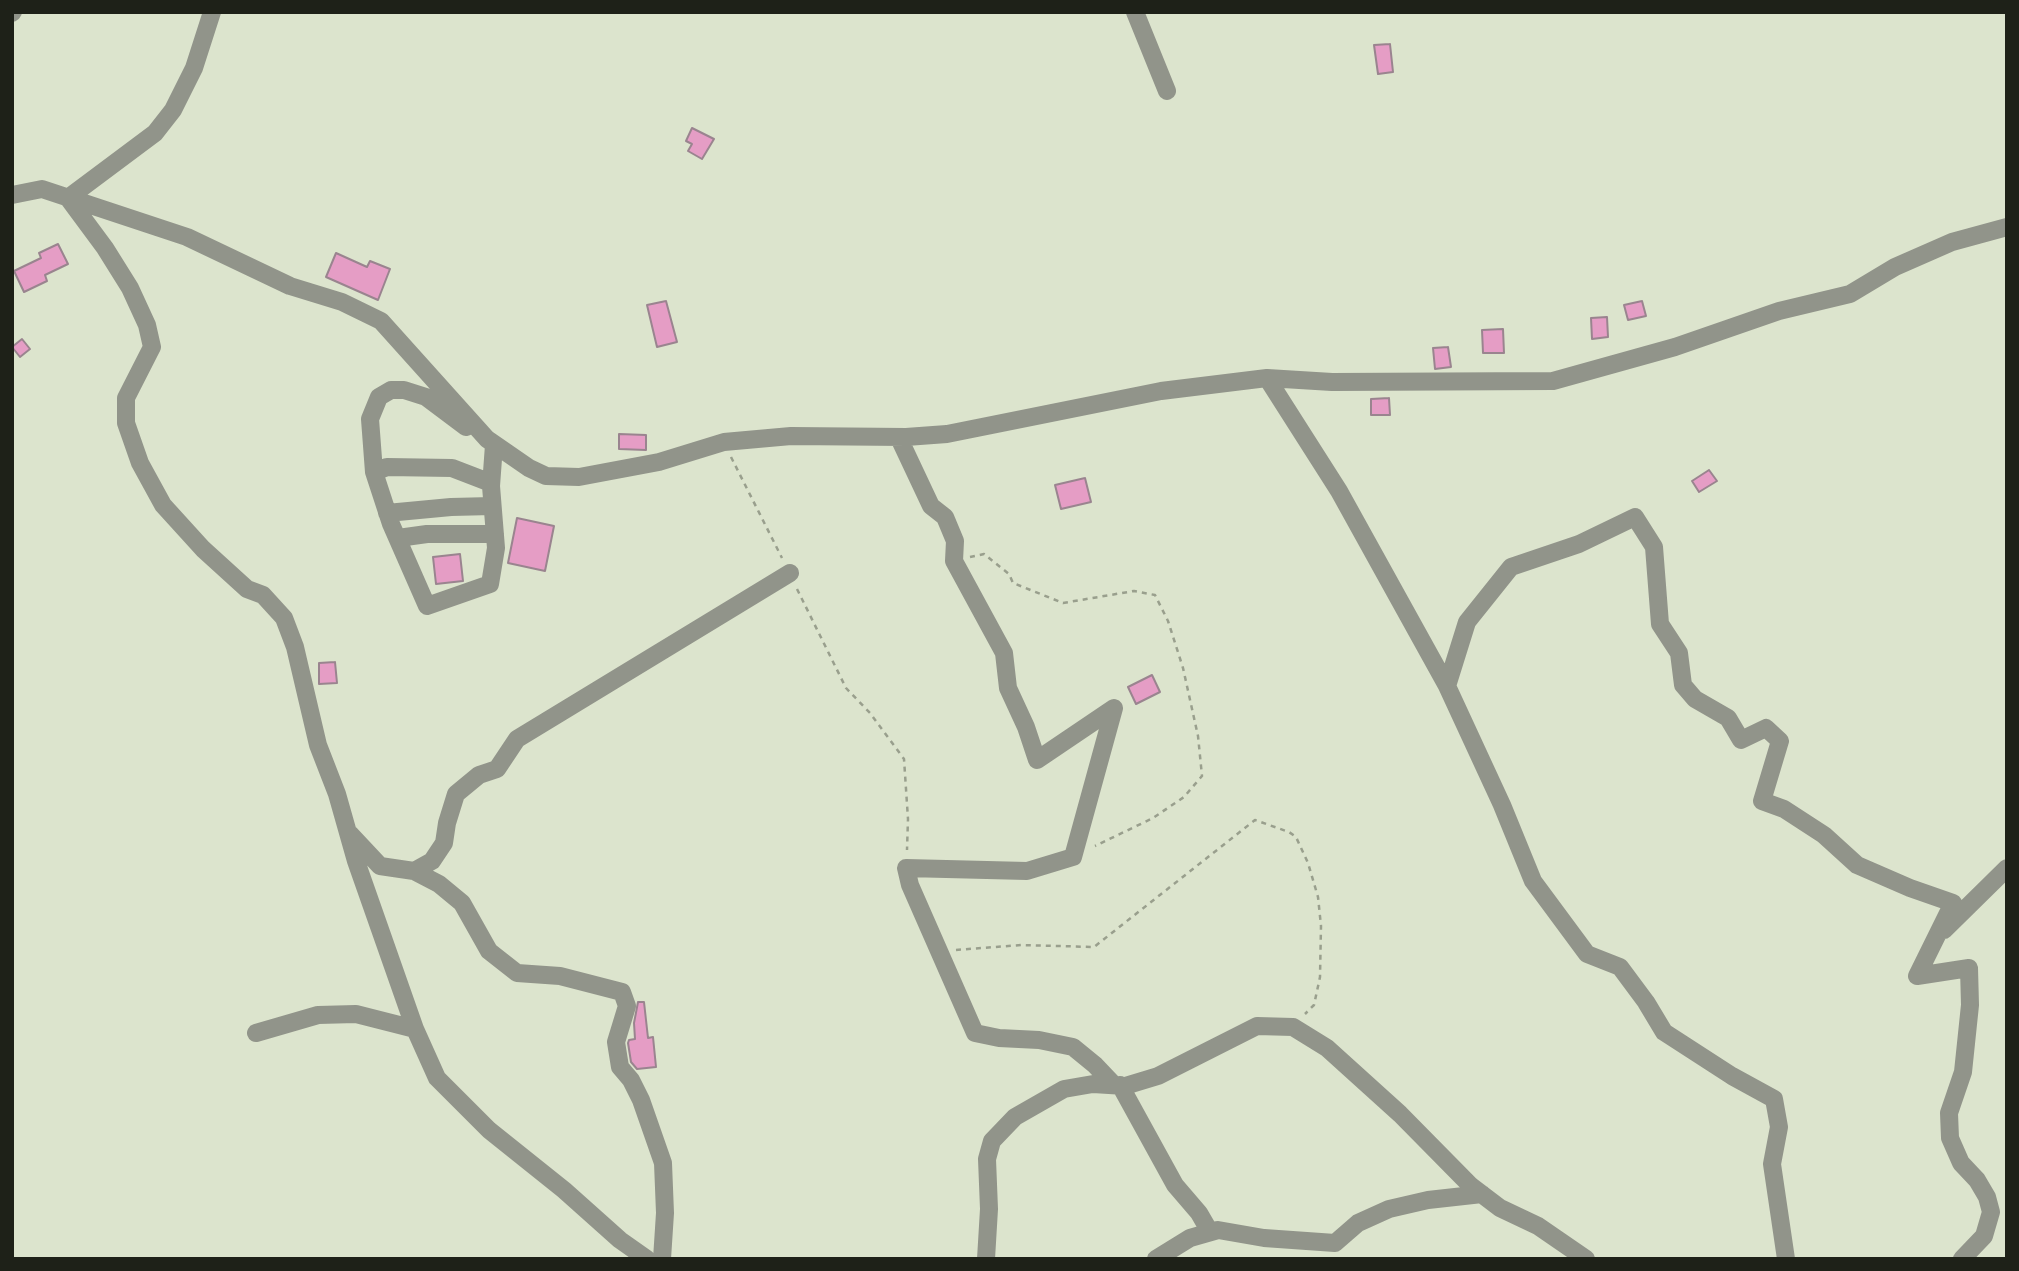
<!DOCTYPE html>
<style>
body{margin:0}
#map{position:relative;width:2019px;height:1271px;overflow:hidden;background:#dce4cd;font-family:Jost,sans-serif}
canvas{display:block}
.frame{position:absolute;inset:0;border:14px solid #1e2118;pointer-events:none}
</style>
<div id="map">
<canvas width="2019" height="1271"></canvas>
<div class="frame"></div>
</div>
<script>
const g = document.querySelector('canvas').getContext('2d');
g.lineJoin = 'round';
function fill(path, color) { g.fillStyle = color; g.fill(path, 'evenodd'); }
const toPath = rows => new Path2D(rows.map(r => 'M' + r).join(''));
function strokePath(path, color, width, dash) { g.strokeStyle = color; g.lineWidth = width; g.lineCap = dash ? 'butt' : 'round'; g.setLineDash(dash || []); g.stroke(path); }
const building = toPath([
 [1390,44,1393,72,1378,74,1374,45,1390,44],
 [692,128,714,139,702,159,688,151,692,144,686,141,692,128],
 [58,244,68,264,45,275,47,281,24,292,14,271,41,258,39,253,58,244],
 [336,253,367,267,370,261,390,269,378,300,326,277,336,253],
 [666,301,677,342,657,347,647,305,666,301],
 [1642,301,1646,316,1628,320,1624,305,1642,301],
 [1607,317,1608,337,1592,339,1591,318,1607,317],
 [1503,329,1504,353,1483,353,1482,330,1503,329],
 [22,339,30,349,20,357,12,347,22,339],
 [1448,347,1451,367,1435,369,1433,348,1448,347],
 [1389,398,1390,415,1371,415,1371,399,1389,398],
 [619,434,646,435,646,450,619,449,619,434],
 [1709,470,1717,481,1699,492,1692,481,1709,470],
 [1085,478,1091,502,1061,509,1055,485,1085,478],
 [517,518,554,526,545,571,508,563,517,518],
 [460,554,463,581,436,584,433,557,460,554],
 [335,662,337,683,319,684,319,663,335,662],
 [1152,675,1160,692,1136,704,1128,687,1152,675],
 [638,1002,644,1002,648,1038,653,1037,656,1067,637,1069,631,1062,628,1043,629,1040,635,1039,634,1023,638,1002]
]);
fill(building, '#e59dc5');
strokePath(building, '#9a848f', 2);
strokePath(toPath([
 [731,457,782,558],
 [970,557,984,554,1009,574,1013,583,1063,603,1134,591,1155,595,1168,621,1183,668,1198,736,1202,776,1184,797,1153,818,1095,846],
 [797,589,846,688,870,713,904,759,908,819,907,850],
 [956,950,1021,945,1094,947,1255,820,1289,832,1296,837,1308,863,1318,897,1321,926,1320,977,1314,1005,1305,1014]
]), '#999f8d', 2.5, [5, 5]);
strokePath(toPath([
 [212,12,194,68,173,110,155,133,68,198,105,248,130,288,147,325,152,347,126,398,126,423,140,463,163,505,203,549,247,589,263,595,284,618,295,647,318,745,337,794,356,861,415,1029,437,1078,489,1130,564,1190,620,1240,647,1259],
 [1135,12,1167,91],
 [12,13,13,12],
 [12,195,42,189,187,237,290,286,342,302,381,321,487,439,529,468,546,476,579,477,659,462,724,442,791,436,906,437,947,434,1161,391,1267,378,1332,382,1553,381,1675,347,1779,311,1850,294,1895,267,1952,242,2007,227],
 [1267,378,1339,491,1447,686,1467,622,1511,567,1579,544,1635,517,1654,547,1660,624,1679,653,1683,685,1695,699,1728,718,1741,740,1766,728,1780,741,1762,801,1784,809,1824,835,1857,865,1910,888,1953,903,1917,976,1969,968,1970,1005,1963,1072,1949,1113,1950,1138,1961,1163,1977,1180,1987,1197,1991,1212,1984,1236,1962,1259],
 [466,427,426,397,404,390,391,390,379,397,370,419,374,472,391,524,427,606,490,584,496,548,491,486,494,445],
 [899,438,931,506,945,517,955,541,954,561,1004,653,1008,688,1026,727,1037,760,1114,708,1073,857,1027,871,906,868,910,885,975,1033,999,1038,1039,1040,1073,1047,1095,1065,1114,1085],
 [374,472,387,467,452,468,491,483],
 [387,513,451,507,492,506],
 [398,538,427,534,495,534],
 [1447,686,1502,805,1533,881,1587,954,1620,967,1646,1002,1664,1032,1732,1076,1774,1099,1779,1127,1772,1164,1786,1259],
 [350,834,380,866,414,871,439,884,462,903,489,951,517,973,560,976,622,992,627,1006,616,1042,620,1067,631,1080,641,1100,663,1163,665,1213,662,1259],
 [414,871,432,861,444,843,447,823,456,794,479,775,497,769,517,739,790,573],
 [1944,930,2007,868],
 [256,1033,318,1015,356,1014,415,1029],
 [1120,1085,1175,1185,1199,1213,1210,1232],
 [986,1259,989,1209,987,1159,992,1141,1015,1117,1064,1089,1093,1084,1125,1086,1158,1076,1257,1026,1293,1027,1327,1048,1400,1114,1471,1186,1500,1208,1538,1226,1586,1259],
 [1156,1259,1190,1238,1218,1230,1264,1238,1335,1243,1358,1223,1389,1209,1428,1200,1482,1194]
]), '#91948a', 18);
</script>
